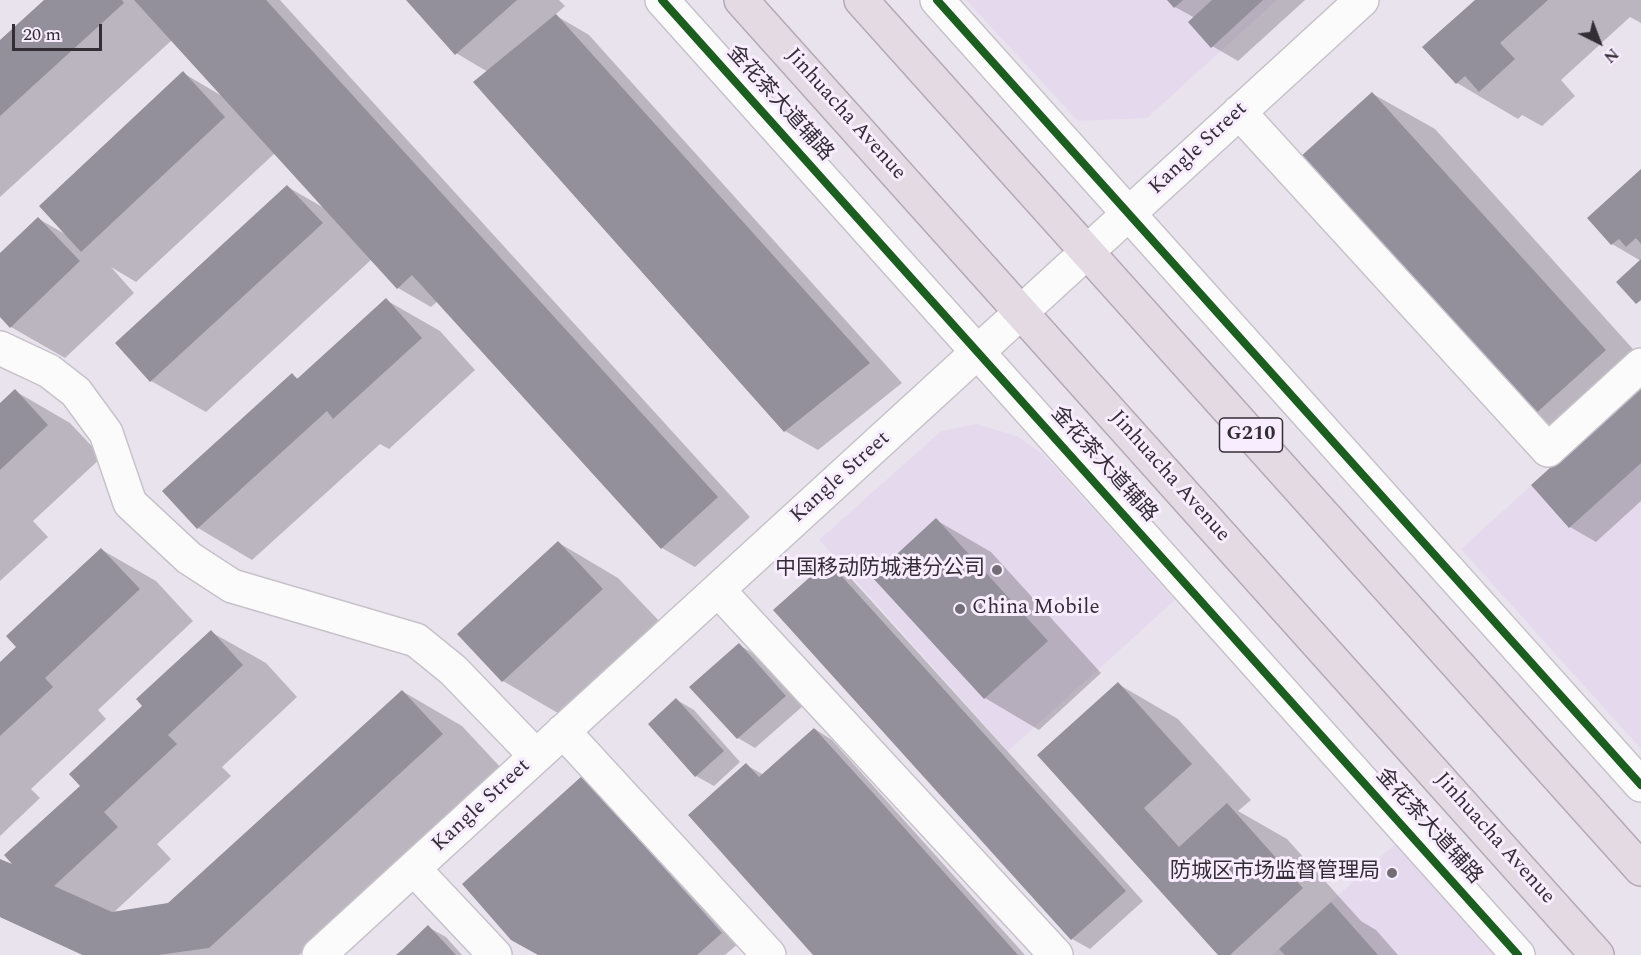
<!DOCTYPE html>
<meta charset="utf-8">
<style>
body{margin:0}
#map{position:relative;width:1641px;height:955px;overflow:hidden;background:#e9e3ee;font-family:Spectral,serif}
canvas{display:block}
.north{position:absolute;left:1569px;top:12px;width:60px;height:60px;-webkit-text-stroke:4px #f8ecff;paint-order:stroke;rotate:138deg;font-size:16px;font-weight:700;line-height:24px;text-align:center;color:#332e36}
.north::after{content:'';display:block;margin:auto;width:21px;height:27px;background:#332e36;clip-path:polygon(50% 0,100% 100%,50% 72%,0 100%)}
.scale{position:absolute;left:12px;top:24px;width:90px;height:27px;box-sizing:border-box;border:3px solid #332e36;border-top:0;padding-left:8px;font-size:18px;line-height:21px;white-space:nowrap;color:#332e36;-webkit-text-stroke:4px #f8ecff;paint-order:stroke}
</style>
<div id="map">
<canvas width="1641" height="955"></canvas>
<div class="north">N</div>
<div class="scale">20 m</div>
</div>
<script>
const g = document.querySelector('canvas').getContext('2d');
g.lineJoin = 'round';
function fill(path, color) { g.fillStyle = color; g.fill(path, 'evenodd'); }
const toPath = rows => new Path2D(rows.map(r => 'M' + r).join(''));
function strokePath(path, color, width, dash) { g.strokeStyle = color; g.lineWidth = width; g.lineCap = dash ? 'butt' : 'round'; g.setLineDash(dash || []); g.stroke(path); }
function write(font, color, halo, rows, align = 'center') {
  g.font = font + ' Spectral,"Noto Sans SC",serif'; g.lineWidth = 6; g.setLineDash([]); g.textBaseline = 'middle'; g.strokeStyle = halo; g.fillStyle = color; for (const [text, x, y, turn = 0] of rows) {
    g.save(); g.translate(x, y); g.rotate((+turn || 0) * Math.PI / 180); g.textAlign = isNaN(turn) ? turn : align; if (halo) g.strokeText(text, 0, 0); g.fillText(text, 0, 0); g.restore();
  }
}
fill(toPath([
 [966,0,1277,0,1147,118,1078,121],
 [1641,386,1641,749,1461,549],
 [976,424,1017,436,1043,454,1175,600,1008,751,819,540,941,431],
 [1395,844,1494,955,1272,955]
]), '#e5daed');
fill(toPath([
 [46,0,280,0,750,517,695,567,662,548,438,301,431,307,398,288,372,259,206,412,151,381,288,187,324,208,275,153,136,282,111,267,134,293,65,358,11,327,0,315,0,255,39,219,65,234,183,73,222,96,172,40,0,197,0,42],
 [408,0,559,0,565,6,555,15,589,35,902,383,818,450,785,431,488,72,456,53],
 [1169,0,1305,0,1238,61,1212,46,1195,18,1175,7],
 [1477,0,1641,0,1641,23,1630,17,1561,80,1575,96,1542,126,1522,115,1518,119,1457,83],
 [1373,94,1435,129,1641,358,1641,501,1596,542,1570,527,1581,442,1533,415],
 [1641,171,1641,261,1612,244],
 [386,300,440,331,475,370,389,449,380,444,252,560,198,528,292,375,299,379],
 [15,391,70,423,102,457,33,521,48,537,0,581,0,405],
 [936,520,991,552,1101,673,1039,730,985,698,874,577],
 [559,543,618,578,662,624,563,716,503,681],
 [102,550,156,581,193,621,98,710,106,719,31,789,40,798,0,836,0,664,18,647],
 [829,563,846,573,1143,901,1090,949,1072,939],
 [211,632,266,663,297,697,222,767,231,776,157,844,171,859,112,914,169,905,402,691,462,726,502,769,299,955,82,955,0,917,0,860,18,869,144,706],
 [739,645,756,655,803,706,755,748,738,738],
 [1118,684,1178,719,1251,800,1238,811,1287,839,1361,921,1376,930,1398,955,1220,955,1039,755],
 [677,700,694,710,740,762,714,786,696,776],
 [815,729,832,740,1025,955,815,955,746,765,764,775],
 [582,778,599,788,739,943,725,955,541,955],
 [428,927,446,937,462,955,398,955]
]), '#0003');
fill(toPath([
 [44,0,122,0,124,3,0,116,0,40],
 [134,0,266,0,718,497,661,549,412,275,397,289],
 [406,0,517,0,455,55],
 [1167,0,1183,0,1174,8],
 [1212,0,1263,0,1211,48,1188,22],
 [1475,0,1548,0,1500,43,1515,59,1479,92,1465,76,1456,84,1422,47],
 [556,14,870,363,784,432,473,82],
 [183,71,225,117,81,252,39,206],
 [1372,92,1606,350,1533,416,1299,158],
 [1641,169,1641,244,1636,238,1626,247,1619,239,1611,245,1587,218],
 [287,185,323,223,150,382,115,343],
 [38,217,80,261,10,328,0,317,0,253],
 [1641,259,1641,300,1636,304,1616,282],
 [386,298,422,338,333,419,327,411,197,529,162,491,292,373,297,379],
 [1641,386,1641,463,1569,528,1531,485],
 [15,389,48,425,0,470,0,403],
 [936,518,1048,641,984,699,872,577],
 [558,541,603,589,502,682,457,634],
 [101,548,140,589,45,678,53,687,0,736,0,662,16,647,6,636],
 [828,561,1126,891,1071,940,773,610],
 [211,630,243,665,168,735,177,744,104,812,118,827,54,886,112,912,168,903,402,690,443,734,209,948,158,955,83,955,0,917,0,859,12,864,4,855,80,786,69,774,142,706,136,699],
 [739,643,786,696,737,739,689,687],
 [1118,682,1192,764,1144,808,1179,847,1227,803,1303,888,1230,955,1218,955,1037,755],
 [676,698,724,751,695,777,648,724],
 [814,728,874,794,1018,955,813,955,688,815,746,763,759,777],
 [582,776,722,933,697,955,538,955,511,940,462,884],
 [1331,902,1378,955,1285,955,1279,949],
 [428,925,456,955,396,955,403,949]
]), '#938f9b');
const minor = toPath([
 [662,0,1518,955],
 [937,0,1641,785],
 [1239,112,1548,450,1641,365],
 [0,348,49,371,76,392,106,433,130,503,189,558,232,586,416,640,453,670,536,756],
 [718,590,1056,955],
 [563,731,769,955],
 [414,869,495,955],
 [319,955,1362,0]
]);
const highway = toPath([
 [741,0,1597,955],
 [861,0,1641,869]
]);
strokePath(minor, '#c7c2ca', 36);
strokePath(highway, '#b4a8b5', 36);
strokePath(minor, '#fcfbfc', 33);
strokePath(highway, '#e4dae3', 33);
strokePath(toPath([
 [662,0,1518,955],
 [937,0,1641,785]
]), '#1b5e20', 8);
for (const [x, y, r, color] of [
 [997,570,6,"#736d76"],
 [960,609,6,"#736d76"],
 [1392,873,6,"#736d76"]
]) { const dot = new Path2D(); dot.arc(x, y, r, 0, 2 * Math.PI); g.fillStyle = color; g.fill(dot); strokePath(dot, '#f8ecff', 2); }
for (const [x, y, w] of [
 [1251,435,63]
]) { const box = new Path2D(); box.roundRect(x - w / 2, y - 17, w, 34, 4.5); g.fillStyle = '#f8ecff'; g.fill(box); strokePath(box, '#332e36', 1.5); }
write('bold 20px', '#332e36', null, [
 ["G210",1251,435]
]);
write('21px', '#332e36', '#f8ecff', [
 ["金花茶大道辅路",779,104,48],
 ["Jinhuacha Avenue",845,115,48],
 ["Kangle Street",1199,149,-43],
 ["金花茶大道辅路",1103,465,48],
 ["Jinhuacha Avenue",1169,477,48],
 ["Kangle Street",841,478,-42],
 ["Kangle Street",482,806,-43],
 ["金花茶大道辅路",1428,827,48],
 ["Jinhuacha Avenue",1494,839,48]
]);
write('21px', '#332e36', '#f8ecff', [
 ["中国移动防城港分公司",985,570],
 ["China Mobile",972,609,"left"],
 ["防城区市场监督管理局",1380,873]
], 'right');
</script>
